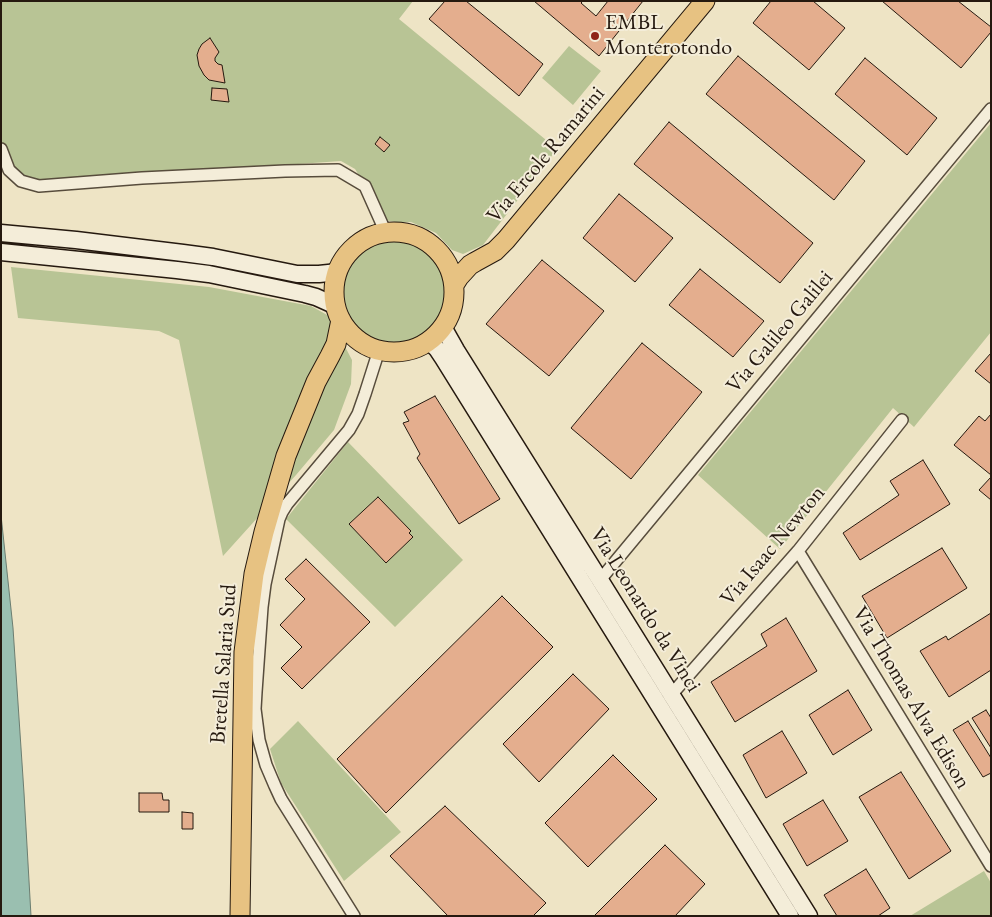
<!DOCTYPE html>
<style>
body{margin:0}
#map{position:relative;width:992px;height:917px;overflow:hidden;background:#eee4c5;font-family:"EB Garamond",serif}
canvas{display:block}
.frame{position:absolute;inset:0;border:2px solid #25190f;pointer-events:none}
</style>
<div id="map">
<canvas width="992" height="917"></canvas>
<div class="frame"></div>
</div>
<script>
const g = document.querySelector('canvas').getContext('2d');
g.lineJoin = 'round';
function fill(path, color) { g.fillStyle = color; g.fill(path, 'evenodd'); }
const toPath = rows => new Path2D(rows.map(r => 'M' + r).join(''));
function strokePath(path, color, width, dash) { g.strokeStyle = color; g.lineWidth = width; g.lineCap = dash ? 'butt' : 'round'; g.setLineDash(dash || []); g.stroke(path); }
function write(font, color, halo, rows, align = 'center') {
  g.font = font + ' "EB Garamond",serif'; g.lineWidth = 4; g.setLineDash([]); g.textBaseline = 'middle'; g.strokeStyle = halo; g.fillStyle = color; for (const [text, x, y, turn = 0] of rows) {
    g.save(); g.translate(x, y); g.rotate((+turn || 0) * Math.PI / 180); g.textAlign = isNaN(turn) ? turn : align; if (halo) g.strokeText(text, 0, 0); g.fillText(text, 0, 0); g.restore();
  }
}
fill(toPath([
 [1,1,413,1,399,19,557,149,483,245,463,254,452,250,436,233,411,222,396,222,384,220,372,196,355,169,341,161,41,182,9,173,1,154],
 [569,46,601,71,573,105,542,78],
 [991,123,991,332,914,427,893,408,780,549,698,475],
 '344 292a52 52 0 1 1 104 0a52 52 0 1 1-104 0Z',
 [11,267,209,287,311,306,329,316,352,360,351,384,334,430,296,475,223,556,179,340,159,331,18,318],
 [348,442,463,560,395,627,286,519],
 [298,721,401,832,344,881,281,783,270,749],
 [984,871,991,883,991,916,910,916]
]), '#b8c495');
const water = toPath([
 [1,515,13,628,24,793,31,916,1,916,1,515]
]);
fill(water, '#9abfb0');
strokePath(water, '#6b7d70', 1);
const building = toPath([
 [445,1,466,1,543,64,519,96,429,19,445,1],
 [534,1,583,1,581,3,596,16,608,1,643,1,599,56,534,1],
 [771,1,813,1,845,28,809,70,753,23,771,1],
 [882,1,958,1,991,27,991,32,961,68,882,1],
 [210,38,219,52,215,58,215,61,218,64,222,65,225,83,209,80,204,75,199,66,197,55,199,49,202,44,210,38],
 [738,56,865,161,834,200,706,94,738,56],
 [865,58,937,118,907,155,835,94,865,58],
 [212,88,227,89,229,102,211,100,212,88],
 [669,122,813,243,780,283,634,164,669,122],
 [380,137,390,145,384,152,375,144,380,137],
 [619,194,673,238,635,282,583,238,619,194],
 [542,260,604,311,549,376,486,324,542,260],
 [700,269,764,321,733,357,669,305,700,269],
 [642,343,702,392,631,479,571,428,642,343],
 [991,353,991,384,975,371,991,353],
 [435,396,500,499,459,524,417,458,420,454,403,423,409,421,404,412,435,396],
 [991,414,991,475,954,445,979,416,985,421,991,414],
 [923,460,950,504,860,560,843,533,899,495,890,481,923,460],
 [991,477,991,500,979,490,991,477],
 [378,497,411,531,409,533,413,537,386,563,349,524,378,497],
 [942,548,967,588,887,638,862,596,942,548],
 [306,559,370,622,302,689,281,668,302,647,280,625,305,599,285,579,306,559],
 [502,596,553,647,386,813,337,759,502,596],
 [991,613,991,670,949,697,920,651,946,636,948,640,991,613],
 [786,618,817,671,735,722,711,682,767,646,761,634,786,618],
 [573,674,609,709,539,782,503,744,573,674],
 [848,690,872,730,833,755,809,715,848,690],
 [986,710,991,718,991,748,972,718,986,710],
 [968,721,991,758,991,773,983,777,953,730,968,721],
 [782,731,807,773,766,798,743,755,782,731],
 [613,755,657,799,588,867,545,823,613,755],
 [901,772,951,851,909,879,859,797,901,772],
 [139,793,162,793,163,800,169,800,169,812,139,812,139,793],
 [823,800,848,841,807,866,783,824,823,800],
 [445,806,546,903,533,916,448,916,390,856,445,806],
 [182,812,193,813,193,829,182,829,182,812],
 [665,845,705,884,675,916,594,916,665,845],
 [866,869,890,908,878,916,837,916,824,895,866,869]
]);
fill(building, '#e4ae8e');
strokePath(building, '#25190f', 1);
const street = toPath([
 [1,149,9,170,21,181,39,186,142,178,285,171,338,170,365,186,386,233],
 [798,551,991,866],
 [600,580,991,109],
 [671,695,798,551,902,420],
 [354,916,281,799,275,786,266,765,259,740,255,709,256,692,262,607,265,584,279,519,282,512,287,504,349,430,358,414,365,394,379,350]
]);
const secondary = toPath([
 [1,233,76,240,183,253,213,257,297,274,319,274,338,272],
 [1,252,177,270,209,274,305,294,316,297,336,306],
 [443,327,456,350,600,580,809,916],
 [429,341,437,349,443,358,790,916]
]);
const primary = toPath([
 '334 292a60 60 0 1 1 120 0a60 60 0 1 1-120 0Z',
 [454,285,459,277,470,265,475,262,495,251,506,240,705,1],
 [240,916,244,652,254,574,264,532,286,456,316,382,330,356,336,344,341,320]
]);
strokePath(street, '#574c3c', 14);
strokePath(secondary, '#25190f', 19);
strokePath(primary, '#25190f', 21);
strokePath(street, '#f4edd9', 11);
strokePath(secondary, '#f4edd9', 16);
strokePath(primary, '#e7c282', 19);
for (const [x, y, r, color] of [
 [595,36,5,"#8f2418"]
]) { const dot = new Path2D(); dot.arc(x, y, r, 0, 2 * Math.PI); g.fillStyle = color; g.fill(dot); strokePath(dot, '#f4edd9', 2); }
write('22px', '#25190f', '#f4edd9', [
 ["EMBL",605,23],
 ["Monterotondo",605,48]
], 'left');
write('22px', '#25190f', '#f4edd9', [
 ["Via Ercole Ramarini",546,155,-50],
 ["Via Galileo Galilei",780,332,-50],
 ["Via Isaac Newton",773,546,-50],
 ["Via Leonardo da Vinci",645,610,58],
 ["Bretella Salaria Sud",224,664,-86],
 ["Via Thomas Alva Edison",911,698,59]
]);
</script>
